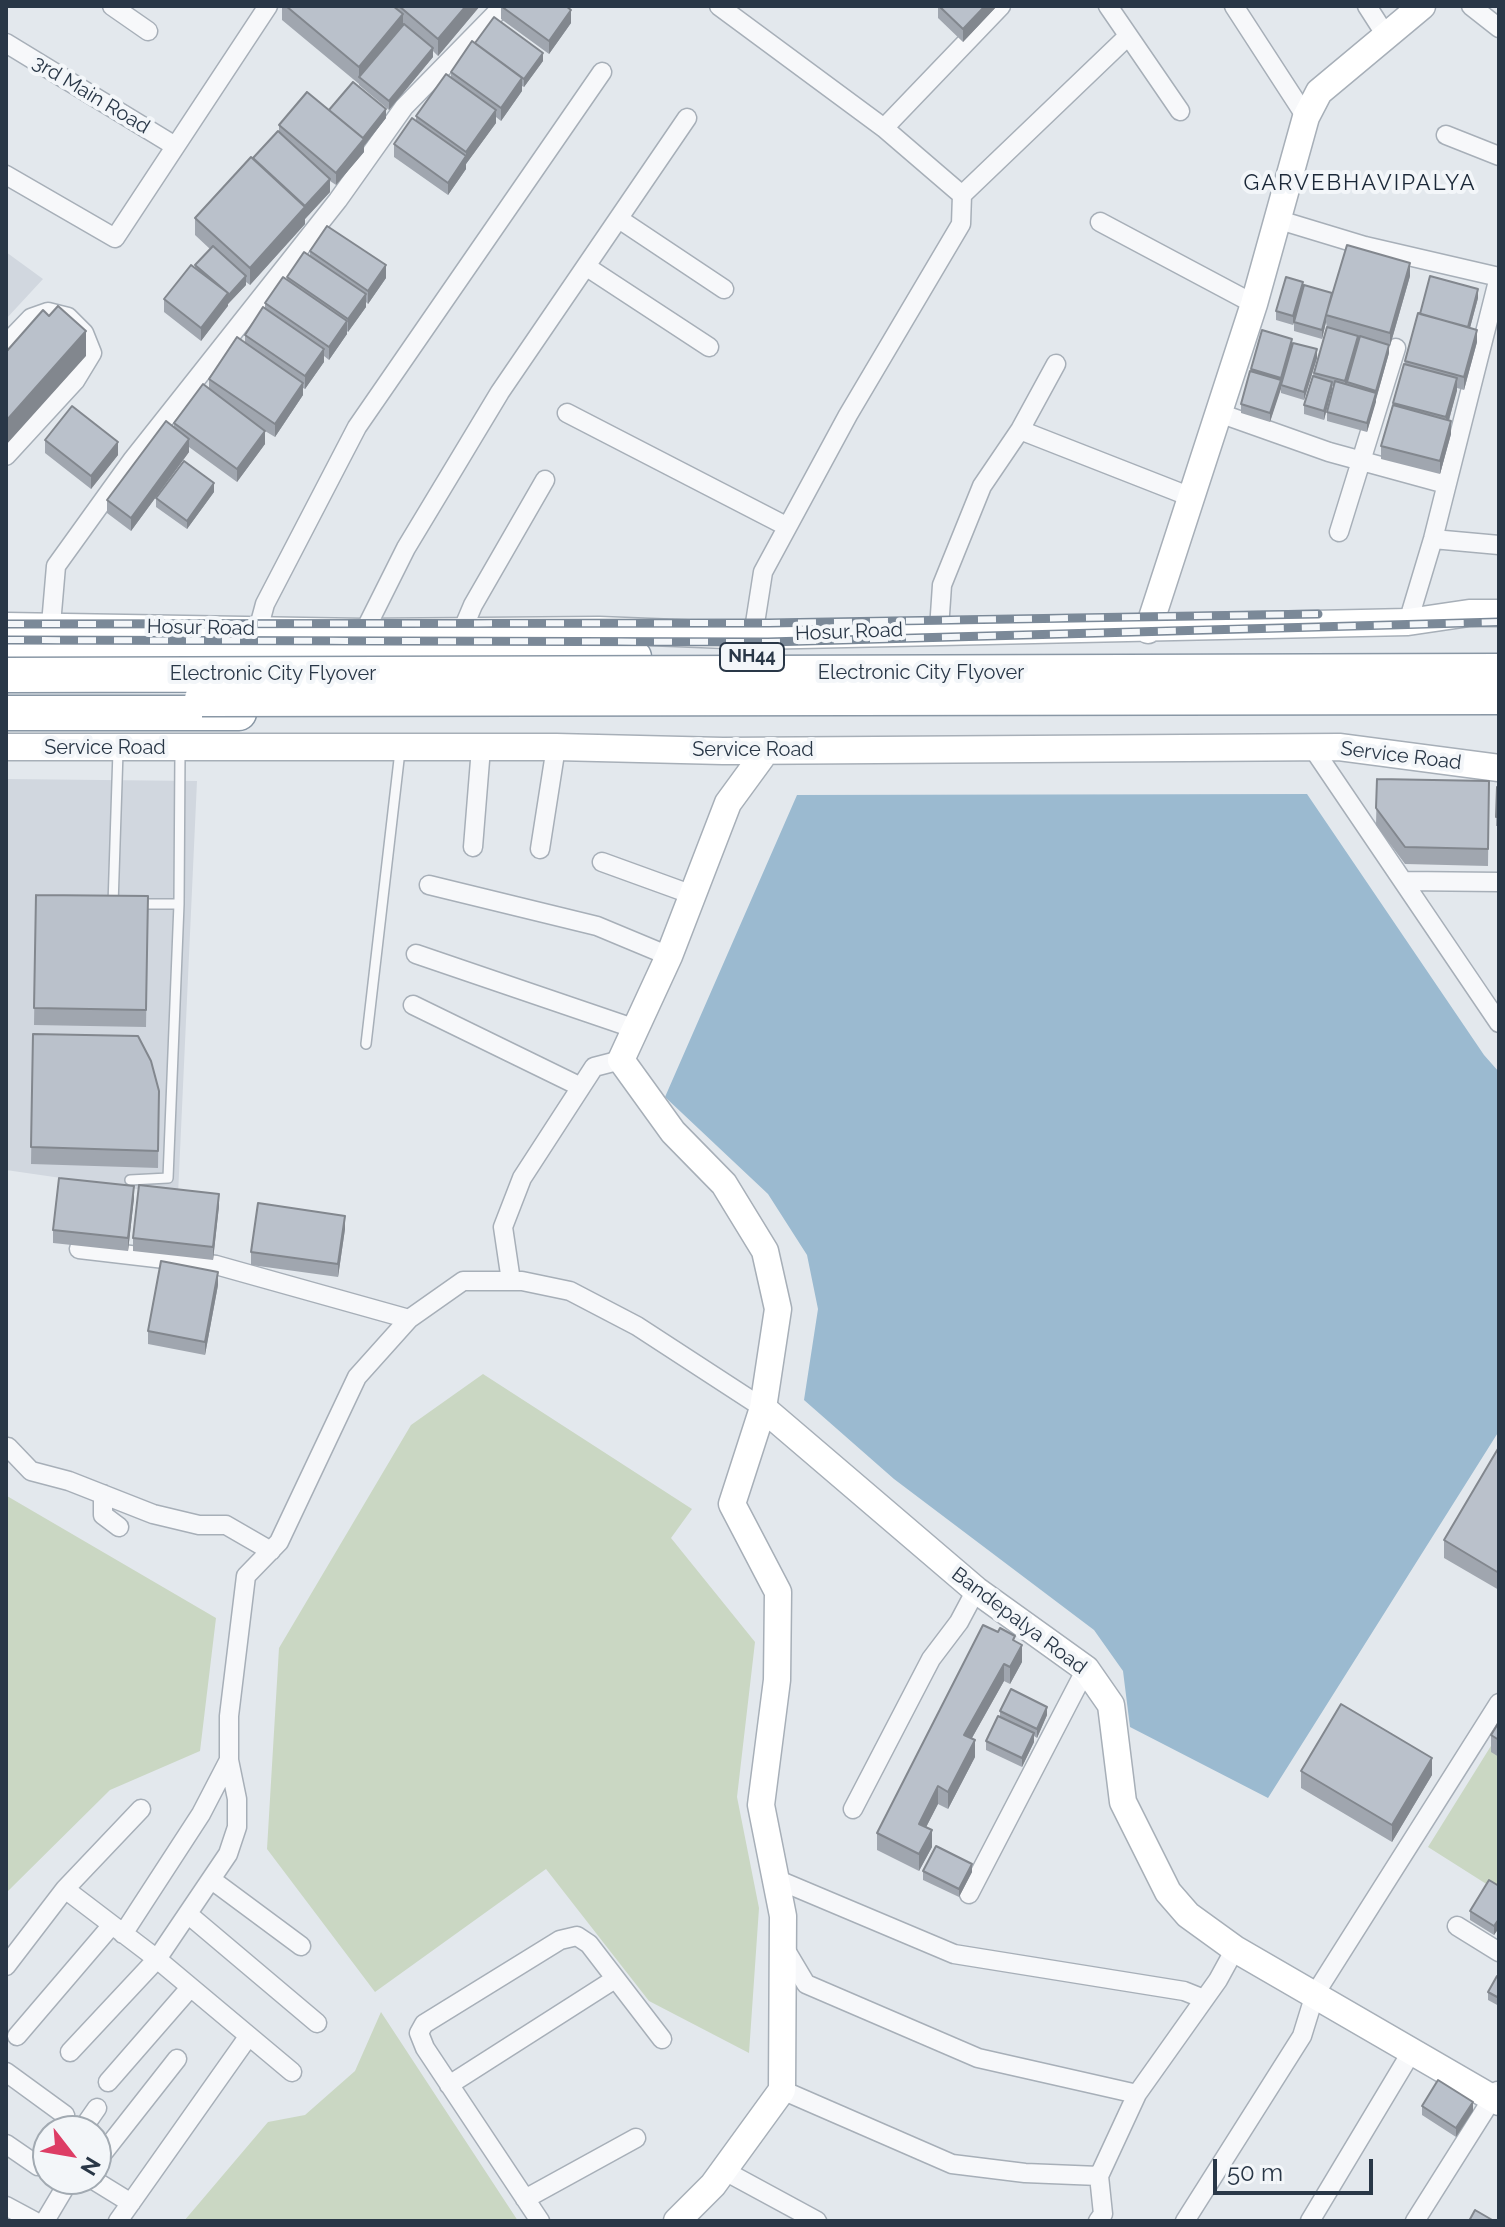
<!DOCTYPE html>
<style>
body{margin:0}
#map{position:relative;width:1505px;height:2227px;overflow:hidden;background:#e3e8ed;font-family:Raleway,sans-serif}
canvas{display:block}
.frame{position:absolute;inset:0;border:8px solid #293747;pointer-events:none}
.north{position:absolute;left:32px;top:2115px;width:80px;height:80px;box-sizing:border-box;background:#f3f6f9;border:2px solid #a2aab2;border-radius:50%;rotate:121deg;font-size:22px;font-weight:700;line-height:32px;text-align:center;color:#293747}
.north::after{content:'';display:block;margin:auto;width:28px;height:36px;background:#dd3d65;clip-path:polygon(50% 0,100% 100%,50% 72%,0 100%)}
.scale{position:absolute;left:1213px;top:2159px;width:160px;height:36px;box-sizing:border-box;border:4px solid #293747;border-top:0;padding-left:10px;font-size:24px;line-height:28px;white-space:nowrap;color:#293747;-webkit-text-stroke:6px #f3f6f9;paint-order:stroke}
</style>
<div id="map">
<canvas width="1505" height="2227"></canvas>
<div class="frame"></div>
<div class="north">N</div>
<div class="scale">50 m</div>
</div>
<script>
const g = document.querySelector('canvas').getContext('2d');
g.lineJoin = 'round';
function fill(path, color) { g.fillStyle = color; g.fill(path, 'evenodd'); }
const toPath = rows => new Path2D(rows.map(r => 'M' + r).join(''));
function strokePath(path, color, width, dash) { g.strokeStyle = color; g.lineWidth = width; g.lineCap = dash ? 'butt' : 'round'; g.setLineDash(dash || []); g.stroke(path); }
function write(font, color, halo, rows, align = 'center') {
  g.font = font + ' Raleway,sans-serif'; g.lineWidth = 8; g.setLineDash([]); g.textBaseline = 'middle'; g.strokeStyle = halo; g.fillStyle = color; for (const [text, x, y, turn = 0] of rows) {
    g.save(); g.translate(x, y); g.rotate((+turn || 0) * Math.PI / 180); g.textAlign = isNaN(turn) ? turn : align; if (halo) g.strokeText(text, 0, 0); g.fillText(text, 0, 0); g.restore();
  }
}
fill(toPath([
 [6,252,43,279,6,319],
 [6,779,197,781,178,1195,6,1170]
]), '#d1d7df');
fill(toPath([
 [483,1374,692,1509,671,1538,755,1642,737,1797,759,1908,749,2053,649,2001,546,1869,375,1992,267,1849,279,1648,411,1425],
 [7,1496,216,1618,200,1751,110,1790,6,1893],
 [1499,1733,1499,1892,1428,1847],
 [381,2012,518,2221,184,2221,268,2122,305,2115,355,2071]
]), '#cad7c3');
fill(toPath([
 [1307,794,1484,1055,1499,1072,1499,1431,1268,1798,1130,1727,1123,1671,1094,1630,894,1479,804,1400,818,1309,807,1255,768,1194,665,1097,797,795]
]), '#9bbad0');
const lane = toPath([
 [139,904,179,904],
 [117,905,113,905,118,751],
 [366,1044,400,751],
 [130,1180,168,1178,179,904,180,751]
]);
const street = toPath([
 [112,6,148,31],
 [719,6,884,128,962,195,961,224,848,415,763,572,753,636],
 [1108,6,1180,111],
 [1234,6,1306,117],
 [1367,6,1385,34],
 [1471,6,1499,28],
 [6,43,175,146],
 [884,128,1001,6],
 [1446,135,1499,156],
 [6,175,115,238,268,6],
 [962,195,1127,37],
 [619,219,724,289],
 [1276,219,1365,246,1499,277],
 [1100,222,1254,304],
 [587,267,709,347],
 [6,344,31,318,48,312,68,317,84,333,92,353,75,381,6,456],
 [567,413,786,526],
 [1219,413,1329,452,1446,484],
 [1020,430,1056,364],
 [1339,532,1396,348],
 [1433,539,1499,545],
 [1408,622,1433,539,1499,277],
 [939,629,942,585,982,486,1020,430,1191,497],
 [258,630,265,604,357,427,602,72],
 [462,631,473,605,545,480],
 [364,632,406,548,500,392,687,118],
 [50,636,56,566,133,459,338,200,404,107,501,8],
 [1312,747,1499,1023],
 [473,847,481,748],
 [540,849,556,747],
 [602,862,693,895],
 [1403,881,1499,882],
 [429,885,597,926,669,956],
 [416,954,633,1028],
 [413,1005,581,1087],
 [79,1249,216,1265,409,1319],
 [511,1281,503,1227,522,1178,594,1067,621,1060],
 [8,1447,31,1471,69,1481,153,1514,199,1525,226,1525,271,1551],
 [103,1494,103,1515,119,1527],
 [853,1809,931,1659,959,1622,976,1590],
 [776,1879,954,1954,1184,1991,1204,1999],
 [212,1880,301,1946],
 [65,1889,141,1809],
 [969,1894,1086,1669],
 [189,1915,317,2023],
 [1457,1926,1499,1952],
 [123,1934,201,1814,229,1760],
 [784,1947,806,1984,978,2058,1137,2094],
 [6,1966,65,1889,157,1959,292,2072],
 [17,2036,111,1926],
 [70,2052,157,1959,228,1854,237,1827,237,1799,229,1760,229,1716,246,1576,279,1542,357,1377,409,1319,463,1281,522,1281,570,1291,637,1326,763,1408],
 [6,2072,65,2115],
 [108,2082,189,1989],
 [449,2085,615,1979],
 [782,2090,952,2164,1025,2173,1099,2176],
 [81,2131,97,2108],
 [6,2144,38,2166],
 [96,2162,177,2059],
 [723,2170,817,2221],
 [92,2179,131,2203],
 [525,2199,636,2138],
 [6,2206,34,2221],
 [45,2221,70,2179],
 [118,2221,248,2037],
 [540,2221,425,2048,419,2033,424,2024,560,1940,577,1936,589,1944,662,2039],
 [1098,2221,1103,2214,1099,2176,1137,2094,1218,1980,1235,1949],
 [1185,2221,1302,2036,1315,1994,1499,1703],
 [1310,2221,1412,2051],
 [1415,2221,1497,2091]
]);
const secondary = toPath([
 [6,626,364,632,599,630,753,636,1408,622,1469,613,1499,613],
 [1148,630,1254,304,1306,117,1319,92,1422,6],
 [6,747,556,747,723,751,1339,747,1499,768],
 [763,1408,976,1590,1086,1669,1111,1705,1123,1802,1168,1892,1188,1915,1235,1949,1499,2102],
 [677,2221,713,2185,782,2090,783,1916,761,1805,777,1680,778,1592,732,1504,763,1408,778,1309,765,1251,724,1184,673,1132,621,1060,669,956,728,803,766,751]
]);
const highway = toPath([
 [6,656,634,657],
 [6,713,239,713]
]);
strokePath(lane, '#a7afb8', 12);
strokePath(street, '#a7afb8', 21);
strokePath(secondary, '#a7afb8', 29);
strokePath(highway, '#8997a5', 37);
strokePath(lane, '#f7f8fa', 9);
strokePath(street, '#f7f8fa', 18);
strokePath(secondary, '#fff', 26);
strokePath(highway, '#fff', 34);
const rail = toPath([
 [6,624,769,623,1318,614],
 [6,640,768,642,1499,622]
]);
strokePath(rail, '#7b8998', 9);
strokePath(rail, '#f3f6f9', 6, [18]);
const highwayBridge = toPath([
 [6,675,1499,671],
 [202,699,1499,697]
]);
strokePath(highwayBridge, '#8997a5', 37, []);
strokePath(highwayBridge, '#fff', 34);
fill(toPath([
 [282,6,480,6,438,56,433,51,433,57,389,110,359,85,359,83,359,84,282,20],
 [501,6,571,23,549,54,501,19],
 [938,6,997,6,963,42,938,18],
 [475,44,543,61,524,87,522,86,522,91,501,121,496,117,496,123,466,164,466,169,448,195,394,157,394,144,416,120,416,116,451,77,451,72],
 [329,111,386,118,364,146,364,152,336,185,330,181,330,192,305,219,305,224,250,285,246,282,246,285,228,304,201,341,164,312,164,299,195,268,195,265,210,249,195,235,195,218,279,131,279,125],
 [310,251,386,278,368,304,366,302,366,307,348,332,347,331,347,334,329,360,324,356,324,362,305,389,303,388,303,395,275,437,265,431,265,444,237,482,189,447,189,452,131,531,107,513,107,500,174,428,174,423,209,389,209,379,245,342,245,335,265,308,265,303,287,280,287,277,310,255],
 [1410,276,1390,346,1389,346,1389,353,1367,432,1327,421,1327,412,1334,387,1332,386,1324,420,1304,414,1304,405,1327,328,1326,322,1322,339,1294,331,1294,322,1297,311,1293,325,1276,320,1276,311,1303,289,1332,293],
 [1478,298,1470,328,1477,342,1464,390,1457,388,1449,421,1451,434,1440,474,1381,459,1381,446,1404,364,1420,314],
 [1292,346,1317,358,1304,400,1281,393,1281,385,1270,422,1241,413,1241,404,1251,369],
 [45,440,118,455,91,489,45,453],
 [214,492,187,529,156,507,156,498],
 [1377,779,1489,781,1488,866,1405,864,1376,825],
 [1497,787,1499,787,1499,826,1496,826],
 [36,895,148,896,146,1027,34,1025],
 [33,1034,159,1091,158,1168,31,1164],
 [134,1198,128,1251,53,1243,53,1230],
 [219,1206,213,1260,133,1251,133,1238],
 [345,1229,338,1277,251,1265,251,1252],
 [218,1285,205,1355,148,1344,148,1331],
 [1499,1447,1499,1590,1444,1558,1444,1540],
 [1015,1642,1022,1662,1010,1684,1004,1681,972,1738,975,1757,948,1809,938,1804,926,1827,932,1847,919,1871,877,1850,877,1833],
 [1000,1711,1047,1715,1037,1738,1034,1736,1034,1742,1022,1767,986,1750,986,1741,1000,1717],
 [1499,1722,1499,1757,1491,1752,1491,1735],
 [1301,1771,1432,1775,1392,1842,1301,1788],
 [923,1871,972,1872,959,1897,923,1880],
 [1499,1886,1499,1938,1498,1929,1494,1935,1470,1920,1470,1911],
 [1499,1977,1499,2006,1488,2000,1488,1992],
 [1422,2106,1473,2111,1456,2137,1422,2115]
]), '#a0a6af');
fill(toPath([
 [466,6,480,6,438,56,438,39],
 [985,6,997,6,963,42,963,29],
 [571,10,571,23,549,54,549,41],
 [403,14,403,31,359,77,359,84,359,67],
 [433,48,433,57,389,110,389,101],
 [543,53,543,61,524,87,524,79],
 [522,78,522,91,501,121,501,108],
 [386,109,386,118,364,146,364,152,336,185,336,173],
 [496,110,496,123,466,164,466,169,448,195,448,183,466,157,466,152],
 [330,179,330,192,305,219,305,224,250,285,250,268],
 [1410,263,1410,276,1390,346,1390,333],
 [386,265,386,278,368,304,368,291],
 [246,276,246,285,228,304,228,296],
 [1303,282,1303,290,1293,325,1293,316],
 [1478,289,1478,298,1468,335,1468,327],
 [228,293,228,306,201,341,201,328],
 [1332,293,1326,315,1326,322,1322,339,1322,330],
 [366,294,366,307,348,332,348,319],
 [347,321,347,334,329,360,329,347],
 [1477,330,1477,342,1464,390,1464,377],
 [86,331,86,356,6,445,6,421],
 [1358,336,1358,344,1345,390,1345,381],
 [1292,339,1292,348,1281,386,1281,378],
 [1389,345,1389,353,1376,399,1376,391],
 [324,349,324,362,305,389,305,376],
 [1317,349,1317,358,1304,400,1304,392],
 [1457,378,1457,391,1446,430,1446,417],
 [1281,380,1281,389,1270,422,1270,413],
 [1332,382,1332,390,1324,420,1324,411],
 [303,383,303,395,275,437,275,424],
 [1376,393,1376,402,1367,432,1367,423],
 [1451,421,1451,434,1440,474,1440,461],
 [265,431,265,444,237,482,237,469],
 [189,439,189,452,131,531,131,518],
 [118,442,118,455,91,489,91,476],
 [214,483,214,492,187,529,187,521],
 [134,1186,134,1198,128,1251,128,1238],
 [219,1194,219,1206,213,1260,213,1247],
 [345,1216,345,1229,338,1277,338,1264],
 [218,1272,218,1285,205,1355,205,1342],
 [1022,1645,1022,1662,1010,1684,1010,1667],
 [1004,1664,1004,1681,964,1752,964,1735],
 [1047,1707,1047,1715,1037,1738,1037,1729],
 [1034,1733,1034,1742,1022,1767,1022,1758],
 [975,1740,975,1757,948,1809,948,1792],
 [1432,1758,1432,1775,1392,1842,1392,1825],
 [938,1786,938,1804,919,1841,919,1824],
 [932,1830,932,1847,919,1871,919,1854],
 [972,1864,972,1872,959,1897,959,1889],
 [1499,1919,1499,1928,1494,1935,1494,1926],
 [1473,2102,1473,2111,1456,2137,1456,2128]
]), '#82878e');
const building = toPath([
 [286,6,393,6,403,14,359,67,286,6],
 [399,6,466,6,438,39,399,6],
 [501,6,566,6,571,10,549,41,501,6],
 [939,6,985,6,963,29,939,6],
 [494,17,543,53,524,79,475,43,494,17],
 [404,24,433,48,389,101,359,77,404,24],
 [472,41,522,78,501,108,451,72,472,41],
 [446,74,496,110,466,152,416,116,446,74],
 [353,82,386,109,363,138,329,110,353,82],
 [307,92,364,139,336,173,279,125,307,92],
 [412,118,466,156,448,183,394,144,412,118],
 [278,131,330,179,305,206,253,158,278,131],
 [251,157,305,207,250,268,195,218,251,157],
 [327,226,386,265,368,291,310,251,327,226],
 [1347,245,1410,263,1390,333,1326,315,1347,245],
 [213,246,246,276,228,296,227,295,228,293,195,265,213,246],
 [304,252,366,294,348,319,287,277,304,252],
 [191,265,228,293,201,328,164,299,191,265],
 [1430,276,1478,289,1468,327,1420,314,1430,276],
 [283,277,347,321,329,347,265,303,283,277],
 [1286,277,1303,282,1293,316,1276,311,1286,277],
 [1304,285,1332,293,1322,330,1294,322,1304,285],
 [58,306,86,331,6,421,6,352,43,310,49,316,58,306],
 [263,307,324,349,305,376,245,335,263,307],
 [1418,313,1477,330,1464,377,1405,361,1418,313],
 [1327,327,1358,336,1345,381,1314,373,1327,327],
 [1262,330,1292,339,1281,378,1251,369,1262,330],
 [1360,336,1389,345,1376,391,1347,382,1360,336],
 [237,337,303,383,275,424,209,379,237,337],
 [1293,343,1317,349,1304,392,1281,385,1293,343],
 [1404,364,1457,378,1446,417,1393,403,1404,364],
 [1250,371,1281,380,1270,413,1241,404,1250,371],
 [1313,376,1332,382,1324,411,1304,405,1313,376],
 [1335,381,1376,393,1367,423,1327,412,1335,381],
 [203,384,265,431,237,469,174,423,203,384],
 [1393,405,1451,421,1440,461,1381,446,1393,405],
 [72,406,118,442,91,476,45,440,72,406],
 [166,421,189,439,131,518,107,500,166,421],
 [184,461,214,483,187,521,156,498,184,461],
 [1377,779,1489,781,1488,849,1405,847,1376,808,1377,779],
 [1497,787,1499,787,1499,817,1496,817,1497,787],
 [36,895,148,896,146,1010,34,1008,36,895],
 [33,1034,138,1036,151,1061,159,1091,158,1151,31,1147,33,1034],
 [59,1178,134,1186,128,1238,53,1230,59,1178],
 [139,1185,219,1194,213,1247,133,1238,139,1185],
 [258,1203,345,1216,338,1264,251,1252,258,1203],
 [161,1261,218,1272,205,1342,148,1331,161,1261],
 [1499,1447,1499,1573,1444,1540,1499,1447],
 [983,1625,998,1632,1000,1628,1015,1636,1013,1640,1022,1645,1010,1667,1004,1664,964,1735,975,1740,948,1792,938,1786,919,1824,932,1830,919,1854,877,1833,983,1625],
 [1011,1689,1047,1707,1037,1729,1000,1711,1011,1689],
 [1341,1704,1432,1758,1392,1825,1301,1771,1341,1704],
 [998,1716,1034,1733,1022,1758,986,1741,998,1716],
 [1499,1722,1499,1740,1491,1735,1499,1722],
 [936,1846,972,1864,959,1889,923,1871,936,1846],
 [1489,1880,1499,1886,1499,1919,1494,1926,1470,1911,1489,1880],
 [1497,1976,1499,1977,1499,1998,1488,1992,1497,1976],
 [1438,2080,1473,2102,1456,2128,1422,2106,1438,2080],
 [1475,2210,1494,2221,1469,2221,1475,2210]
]);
fill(building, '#bac1cb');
strokePath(building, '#82878e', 2);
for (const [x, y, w] of [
 [752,657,64]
]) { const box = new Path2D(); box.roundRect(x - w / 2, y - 14, w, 28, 6); g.fillStyle = '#f3f6f9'; g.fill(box); strokePath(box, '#293747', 2); }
write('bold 18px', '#293747', null, [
 ["NH44",752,657]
]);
write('20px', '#293747', '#f3f6f9', [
 ["3rd Main Road",91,95,31],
 ["Hosur Road",201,628,1],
 ["Hosur Road",849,632,-2],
 ["Electronic City Flyover",921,673],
 ["Electronic City Flyover",273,674],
 ["Service Road",105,748],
 ["Service Road",753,750],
 ["Service Road",1401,756,7],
 ["Bandepalya Road",1019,1621,37]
]);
g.letterSpacing = '2px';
write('22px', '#1b2838', '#f3f6f9', [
 ["GARVEBHAVIPALYA",1360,183]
]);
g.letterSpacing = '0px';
</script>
